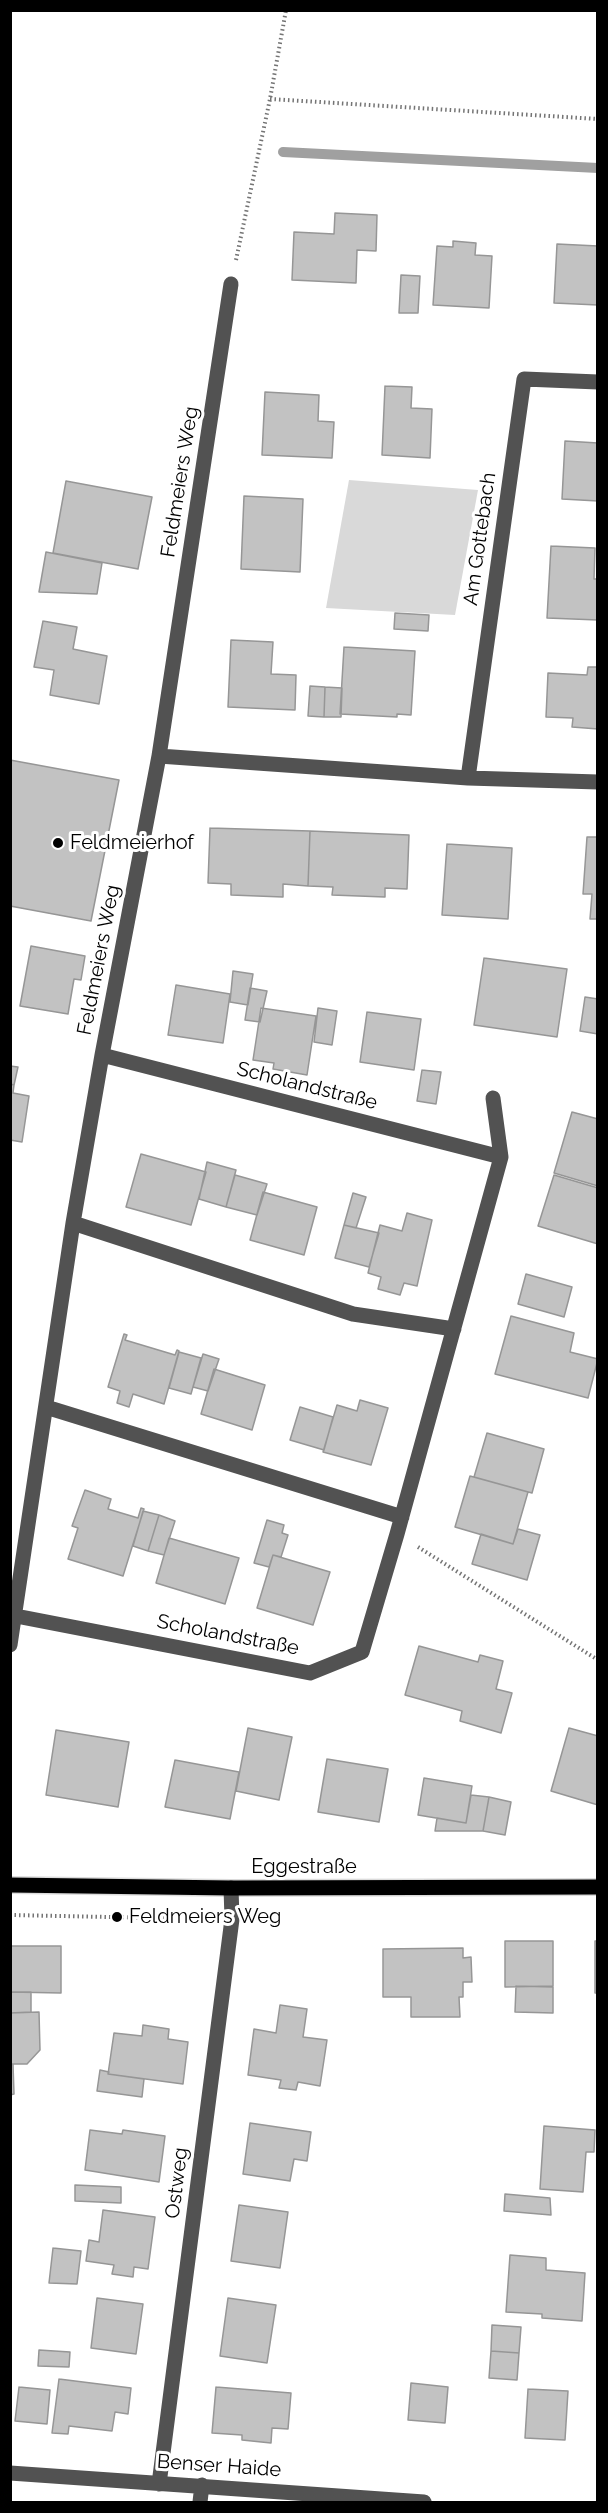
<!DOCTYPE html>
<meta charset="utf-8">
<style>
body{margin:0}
#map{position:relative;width:608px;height:2513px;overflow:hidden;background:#fff;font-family:Raleway,sans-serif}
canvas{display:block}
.frame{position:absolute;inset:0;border:12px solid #000;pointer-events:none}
</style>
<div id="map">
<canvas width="608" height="2513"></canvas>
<div class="frame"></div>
</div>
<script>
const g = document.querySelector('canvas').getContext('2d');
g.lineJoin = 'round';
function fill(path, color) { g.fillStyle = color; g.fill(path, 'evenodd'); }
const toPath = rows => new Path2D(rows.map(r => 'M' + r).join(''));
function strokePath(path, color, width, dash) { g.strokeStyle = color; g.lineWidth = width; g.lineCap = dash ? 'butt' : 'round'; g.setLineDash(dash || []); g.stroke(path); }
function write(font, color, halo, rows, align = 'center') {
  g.font = font + ' Raleway,sans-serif'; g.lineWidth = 6; g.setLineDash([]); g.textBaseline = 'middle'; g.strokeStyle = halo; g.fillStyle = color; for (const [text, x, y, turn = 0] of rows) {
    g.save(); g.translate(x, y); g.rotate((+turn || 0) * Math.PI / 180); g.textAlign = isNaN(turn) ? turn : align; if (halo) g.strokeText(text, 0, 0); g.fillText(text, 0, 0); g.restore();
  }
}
fill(toPath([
 [349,480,478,490,455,615,326,608]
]), '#d9d9d9');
strokePath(toPath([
 [283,152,598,168]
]), '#a0a0a0', 10);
const building = toPath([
 [335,213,377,215,376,251,357,250,356,283,292,280,294,232,334,234,335,213],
 [453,241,476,243,475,255,492,256,489,308,433,305,437,246,453,247,453,241],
 [557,244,598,246,598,305,554,303,557,244],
 [401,275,420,276,418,313,399,313,401,275],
 [385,386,412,387,411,408,432,409,430,458,382,455,385,386],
 [265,392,319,395,318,421,334,422,332,458,262,455,265,392],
 [565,441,598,443,598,501,562,499,565,441],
 [66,481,152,497,138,569,53,553,66,481],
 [244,496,303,499,300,572,241,569,244,496],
 [551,546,595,548,594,579,598,579,598,620,547,618,551,546],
 [46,552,102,563,97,594,39,592,46,552],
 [395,613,429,615,428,631,394,629,395,613],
 [43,621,77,627,73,649,107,656,99,704,50,695,54,670,34,667,43,621],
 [231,640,273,642,271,674,296,675,295,710,228,707,231,640],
 [344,647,415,651,411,715,397,714,397,717,340,714,344,647],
 [588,667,598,667,598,729,572,727,573,718,546,717,548,673,587,675,588,667],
 [310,686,325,687,324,717,308,716,310,686],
 [325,687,342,688,341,717,324,717,325,687],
 [10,760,119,780,91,921,10,906,10,760],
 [210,828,310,831,308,886,283,884,283,897,231,895,231,884,208,883,210,828],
 [310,831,409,835,407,889,385,888,385,897,332,895,333,887,308,886,310,831],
 [587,837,598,837,598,919,590,919,592,894,583,894,587,837],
 [447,844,512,848,508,919,442,915,447,844],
 [31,946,85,956,81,980,74,979,68,1014,20,1006,31,946],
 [484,958,567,969,557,1037,474,1025,484,958],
 [233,971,253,974,248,1005,230,1002,233,971],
 [176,985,230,994,223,1043,168,1035,176,985],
 [250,988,267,991,260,1022,245,1020,250,988],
 [585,997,598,999,598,1034,580,1031,585,997],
 [261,1008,316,1016,307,1075,273,1069,274,1063,253,1060,261,1008],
 [318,1008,337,1011,332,1045,314,1042,318,1008],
 [367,1012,421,1019,414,1070,360,1062,367,1012],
 [10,1066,18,1067,14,1085,10,1084,10,1066],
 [422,1070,441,1072,436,1104,417,1101,422,1070],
 [10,1084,14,1085,13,1093,29,1096,22,1142,10,1140,10,1084],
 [572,1112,598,1119,598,1186,554,1173,572,1112],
 [141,1154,206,1172,191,1225,126,1207,141,1154],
 [207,1162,236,1170,226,1207,199,1199,207,1162],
 [235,1175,267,1184,257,1215,226,1207,235,1175],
 [554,1175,598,1188,598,1244,538,1226,554,1175],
 [263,1192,317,1207,304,1255,250,1240,263,1192],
 [353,1193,366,1197,356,1228,344,1225,353,1193],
 [407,1213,432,1220,417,1286,404,1283,400,1295,378,1289,381,1277,368,1273,380,1225,402,1231,407,1213],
 [344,1225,379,1233,369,1267,335,1258,344,1225],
 [526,1274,572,1287,564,1317,518,1304,526,1274],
 [511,1316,574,1333,570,1352,598,1359,588,1398,495,1374,511,1316],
 [124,1334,127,1335,125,1340,175,1355,177,1350,179,1351,164,1404,133,1394,129,1407,117,1403,120,1391,108,1387,124,1334],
 [179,1352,201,1358,191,1394,169,1388,179,1352],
 [203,1354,219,1359,208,1391,193,1387,203,1354],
 [214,1369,265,1385,252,1430,201,1414,214,1369],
 [360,1400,388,1408,371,1465,323,1452,337,1405,357,1411,360,1400],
 [300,1407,333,1417,324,1450,290,1440,300,1407],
 [487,1433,544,1449,532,1493,474,1477,487,1433],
 [470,1476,528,1492,513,1544,455,1527,470,1476],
 [85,1490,111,1499,108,1509,138,1518,141,1508,144,1509,123,1576,68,1559,78,1528,72,1526,85,1490],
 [143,1511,159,1515,148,1551,133,1546,143,1511],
 [159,1515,175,1521,164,1555,148,1551,159,1515],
 [267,1520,284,1525,282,1533,288,1535,281,1557,273,1555,269,1567,254,1563,267,1520],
 [518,1529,540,1535,527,1580,472,1564,481,1534,513,1544,518,1529],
 [169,1538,239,1558,225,1604,156,1583,169,1538],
 [273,1555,330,1572,313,1625,257,1608,273,1555],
 [419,1646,478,1662,480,1655,503,1661,496,1689,512,1693,501,1733,460,1721,462,1711,405,1695,419,1646],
 [248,1728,292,1737,279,1800,236,1791,248,1728],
 [569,1728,598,1736,598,1805,551,1791,569,1728],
 [56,1730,129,1742,118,1807,46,1795,56,1730],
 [327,1759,388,1769,379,1822,318,1812,327,1759],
 [175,1760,239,1772,230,1819,165,1807,175,1760],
 [424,1778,472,1786,466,1823,418,1815,424,1778],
 [471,1795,489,1797,483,1831,435,1831,437,1818,466,1823,471,1795],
 [489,1797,511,1802,505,1835,483,1831,489,1797],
 [505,1941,553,1941,553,1986,505,1987,505,1941],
 [595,1941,598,1941,598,1993,595,1993,595,1941],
 [10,1946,61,1946,61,1993,10,1992,10,1946],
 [463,1948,463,1958,471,1957,472,1982,463,1982,463,1997,459,1997,460,2017,411,2017,411,1997,383,1997,383,1949,463,1948],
 [516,1986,553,1987,553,2013,515,2012,516,1986],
 [10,1992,31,1992,31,2012,10,2013,10,1992],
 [280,2005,307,2009,303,2037,327,2040,320,2086,298,2082,296,2090,279,2088,281,2080,248,2075,254,2029,276,2033,280,2005],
 [39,2012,40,2050,27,2064,10,2064,10,2013,39,2012],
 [143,2025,169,2029,168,2039,188,2042,183,2084,108,2074,114,2033,142,2036,143,2025],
 [10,2064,13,2064,14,2094,10,2095,10,2064],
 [100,2070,109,2072,108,2074,144,2079,142,2097,97,2091,100,2070],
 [250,2123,311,2132,307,2161,294,2159,290,2181,243,2174,250,2123],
 [544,2126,595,2130,594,2152,586,2152,583,2192,540,2189,544,2126],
 [90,2130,122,2134,123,2130,165,2136,159,2182,85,2170,90,2130],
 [75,2185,121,2187,121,2203,75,2201,75,2185],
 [505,2194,550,2198,551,2215,504,2211,505,2194],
 [239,2205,288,2212,280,2268,231,2261,239,2205],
 [103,2210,155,2217,148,2269,134,2267,133,2277,112,2274,114,2265,86,2261,89,2240,99,2242,103,2210],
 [53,2248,81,2251,77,2284,49,2283,53,2248],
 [510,2255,546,2258,546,2270,585,2273,582,2321,542,2318,542,2314,506,2312,510,2255],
 [97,2298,143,2304,136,2354,91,2348,97,2298],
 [228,2298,276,2305,267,2363,220,2356,228,2298],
 [492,2325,521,2327,519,2353,491,2351,492,2325],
 [39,2350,70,2352,69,2367,38,2366,39,2350],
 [491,2351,519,2353,517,2380,489,2378,491,2351],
 [59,2379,131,2388,128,2414,115,2412,112,2431,69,2426,68,2434,52,2433,59,2379],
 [411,2383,448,2387,445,2423,408,2420,411,2383],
 [19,2387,50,2390,47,2424,15,2421,19,2387],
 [216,2387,291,2393,288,2429,272,2428,271,2443,242,2440,242,2435,212,2433,216,2387],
 [528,2389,568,2391,565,2440,525,2438,528,2389]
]);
fill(building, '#c2c2c2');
strokePath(building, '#969696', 1.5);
const major = toPath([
 [10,1885,231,1888,598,1887]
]);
strokePath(major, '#dbdbdb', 18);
strokePath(toPath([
 [270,99,598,119],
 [236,260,270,99,286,10],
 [418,1547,598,1660],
 [10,1915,208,1919]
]), '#747474', 4, [1.5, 3]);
strokePath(toPath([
 [159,756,468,778,598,782],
 [468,778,524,379,598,382],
 [102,1055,501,1157],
 [73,1223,353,1314,454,1329],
 [46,1407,402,1517],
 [16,1616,310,1673,362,1652,397,1534,501,1157,493,1098],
 [10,1645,73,1223,102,1055,159,756,231,284],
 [10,2473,424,2502],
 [159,2484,232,1919,231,1888],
 [200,2502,202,2485]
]), '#525252', 15);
strokePath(major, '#000', 15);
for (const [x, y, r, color] of [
 [58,843,6,"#000"],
 [117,1917,6,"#000"]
]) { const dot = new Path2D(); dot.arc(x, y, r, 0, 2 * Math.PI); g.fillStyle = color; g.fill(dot); strokePath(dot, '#fff', 2); }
write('20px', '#000', '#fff', [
 ["Feldmeiers Weg",180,482,-81],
 ["Am Gottebach",480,539,-82],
 ["Feldmeiers Weg",99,960,-79],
 ["Scholandstraße",307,1086,14],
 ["Scholandstraße",228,1635,11],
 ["Eggestraße",304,1867],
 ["Ostweg",177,2183,-83],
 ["Benser Haide",219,2466,4]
]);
write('20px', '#000', '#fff', [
 ["Feldmeierhof",70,843],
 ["Feldmeiers Weg",129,1917]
], 'left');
</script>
